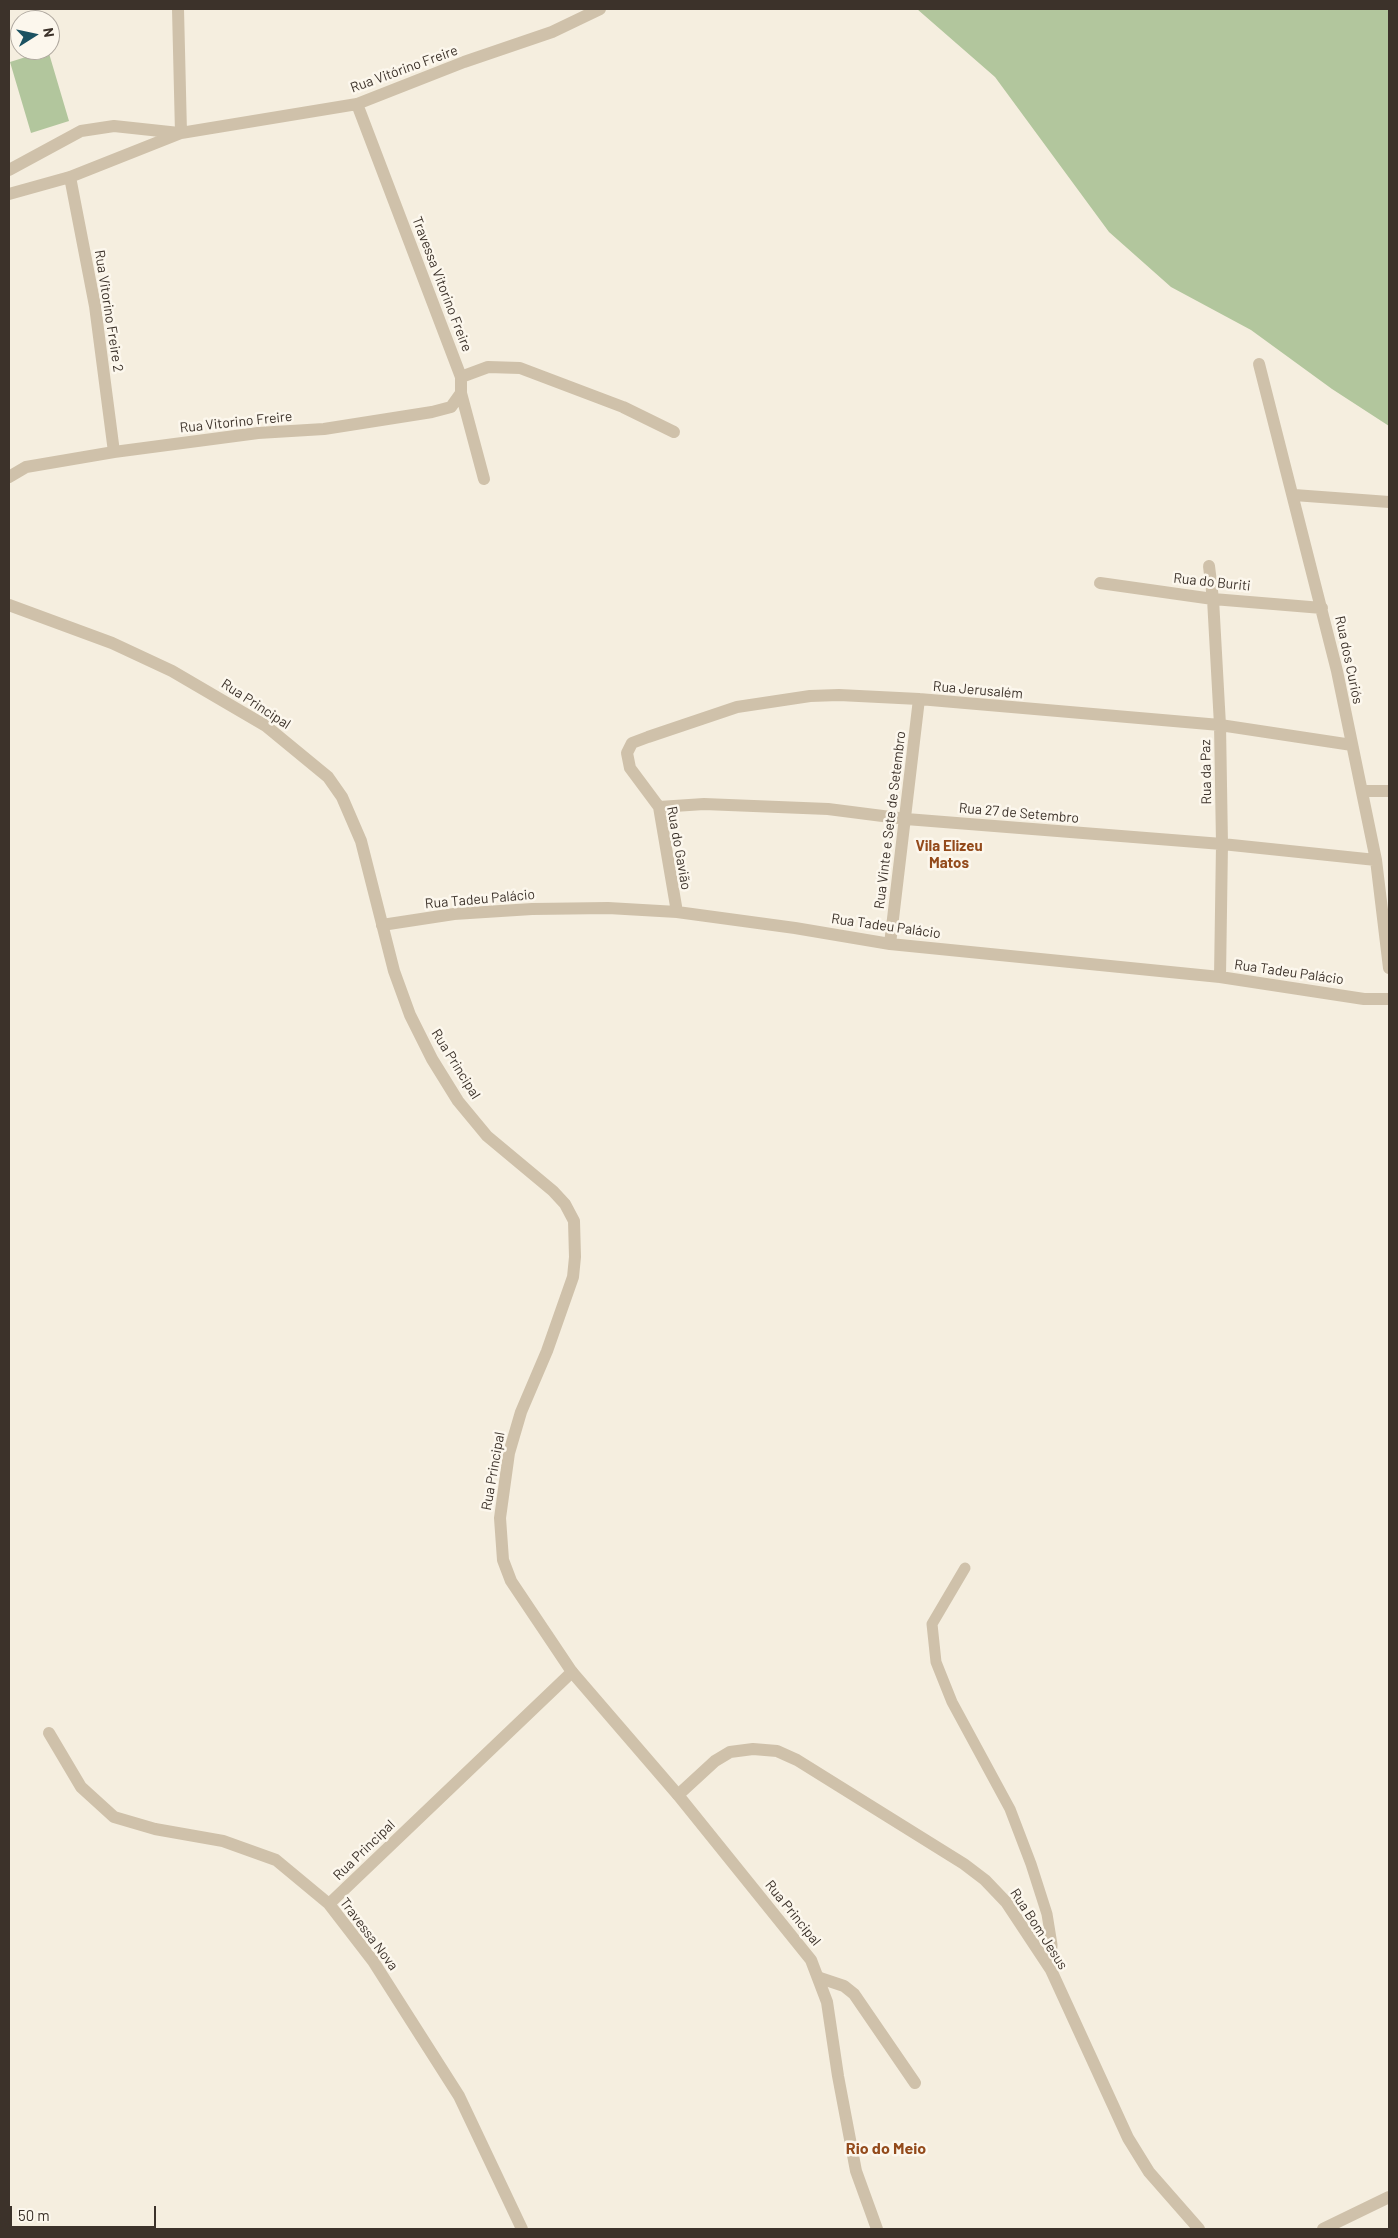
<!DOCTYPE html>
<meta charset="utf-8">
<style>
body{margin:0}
#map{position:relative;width:1398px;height:2238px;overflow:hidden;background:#f5eedf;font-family:Barlow,sans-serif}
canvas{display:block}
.frame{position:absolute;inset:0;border:10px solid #3c322a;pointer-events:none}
.north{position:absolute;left:10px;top:10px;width:50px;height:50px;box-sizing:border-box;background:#fcf7ed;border:1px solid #afa89f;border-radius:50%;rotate:80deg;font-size:14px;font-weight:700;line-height:20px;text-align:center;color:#3c322a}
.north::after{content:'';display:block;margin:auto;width:18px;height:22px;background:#1b5262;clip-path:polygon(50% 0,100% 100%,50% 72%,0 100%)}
.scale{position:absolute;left:10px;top:2206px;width:146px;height:22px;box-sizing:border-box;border:2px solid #3c322a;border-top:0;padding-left:6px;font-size:15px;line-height:18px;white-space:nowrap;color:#3c322a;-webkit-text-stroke:4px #fcf7ed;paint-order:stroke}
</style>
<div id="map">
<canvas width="1398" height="2238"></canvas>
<div class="frame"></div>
<div class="north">N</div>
<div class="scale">50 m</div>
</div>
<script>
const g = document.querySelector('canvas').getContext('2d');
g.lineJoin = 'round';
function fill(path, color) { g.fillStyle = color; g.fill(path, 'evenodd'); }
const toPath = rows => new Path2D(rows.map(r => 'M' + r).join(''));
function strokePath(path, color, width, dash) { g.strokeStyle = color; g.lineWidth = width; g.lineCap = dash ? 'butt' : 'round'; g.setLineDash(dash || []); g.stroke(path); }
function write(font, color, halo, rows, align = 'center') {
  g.font = font + ' Barlow,sans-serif'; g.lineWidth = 5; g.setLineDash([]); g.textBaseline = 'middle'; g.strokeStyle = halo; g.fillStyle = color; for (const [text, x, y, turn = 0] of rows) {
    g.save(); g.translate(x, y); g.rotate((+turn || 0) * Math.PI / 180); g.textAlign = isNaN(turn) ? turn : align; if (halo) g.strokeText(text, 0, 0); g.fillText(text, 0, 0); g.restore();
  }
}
fill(toPath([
 [917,9,1389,9,1389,426,1332,389,1251,330,1171,287,1109,232,995,77],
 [48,50,69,121,31,133,10,62]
]), '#b2c69d');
strokePath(toPath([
 [965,1568,932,1624,936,1662,952,1702,1010,1809,1031,1864,1047,1914,1052,1945,1051,1970]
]), '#cfc1aa', 11);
strokePath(toPath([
 [178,9,181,133],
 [357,104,461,377,461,393,484,479],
 [9,170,81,131,114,126,179,133],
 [70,177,95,306,114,452],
 [9,194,70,177,181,133,357,104,464,62,552,32,600,9],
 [1259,364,1337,671,1376,860,1389,968],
 [461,377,488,367,520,368,623,407,674,432],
 [9,477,26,467,114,452,258,433,324,429,432,412,451,407,461,393],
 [1294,495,1389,502],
 [1209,566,1213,599,1220,725,1222,844,1220,977],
 [1100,583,1213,599,1322,608],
 [1362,791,1389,791],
 [659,807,704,804,828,809,906,819,1222,844,1376,860],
 [677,912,659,807,630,768,627,753,632,743,648,737,737,707,810,696,839,695,919,699,1220,725,1352,745],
 [382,925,454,914,532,909,608,908,677,912,795,928,890,944,1220,977,1364,999,1389,999],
 [890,944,919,699],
 [49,1733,81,1787,114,1817,155,1829,223,1841,276,1860,329,1904,373,1961,459,2096,522,2229],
 [678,1795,715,1761,730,1752,753,1749,777,1751,797,1760,964,1864,985,1880,1006,1902,1051,1970,1128,2138,1149,2172,1199,2229],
 [329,1904,572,1672],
 [820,1978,844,1986,854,1994,915,2083]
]), '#cfc1aa', 12);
strokePath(toPath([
 [9,605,112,643,172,671,266,726,328,777,342,797,361,841,394,971,410,1015,432,1059,458,1101,487,1136,553,1191,565,1204,574,1221,575,1257,573,1277,547,1351,521,1412,509,1453,500,1518,503,1560,511,1581,572,1672,678,1795,811,1960,827,2002,838,2076,856,2171,877,2229],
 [1323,2229,1389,2197]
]), '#cfc1aa', 12);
write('14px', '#3c322a', '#fcf7ed', [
 ["Rua Vitórino Freire",404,69,-20],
 ["Travessa Vitorino Freire",442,284,69],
 ["Rua Vitorino Freire 2",109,311,81],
 ["Rua Vitorino Freire",236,422,-6],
 ["Rua do Buriti",1212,582,6],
 ["Rua dos Curiós",1349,660,78],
 ["Rua Jerusalém",978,690,5],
 ["Rua Principal",256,704,33],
 ["Rua da Paz",1206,772,-91],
 ["Rua 27 de Setembro",1019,813,5],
 ["Rua Vinte e Sete de Setembro",890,820,-83],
 ["Rua do Gavião",679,848,80],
 ["Rua Tadeu Palácio",480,899,-5],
 ["Rua Tadeu Palácio",886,926,8],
 ["Rua Tadeu Palácio",1289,972,8],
 ["Rua Principal",456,1064,58],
 ["Rua Principal",493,1471,-80],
 ["Rua Principal",364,1850,-44],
 ["Rua Principal",793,1913,51],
 ["Rua Bom Jesus",1039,1929,57],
 ["Travessa Nova",369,1934,53]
]);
write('bold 15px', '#934a1b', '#fcf7ed', [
 ["Vila Elizeu",949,846],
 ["Matos",949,863]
]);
write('bold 16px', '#934a1b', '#fcf7ed', [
 ["Rio do Meio",886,2149]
]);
</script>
